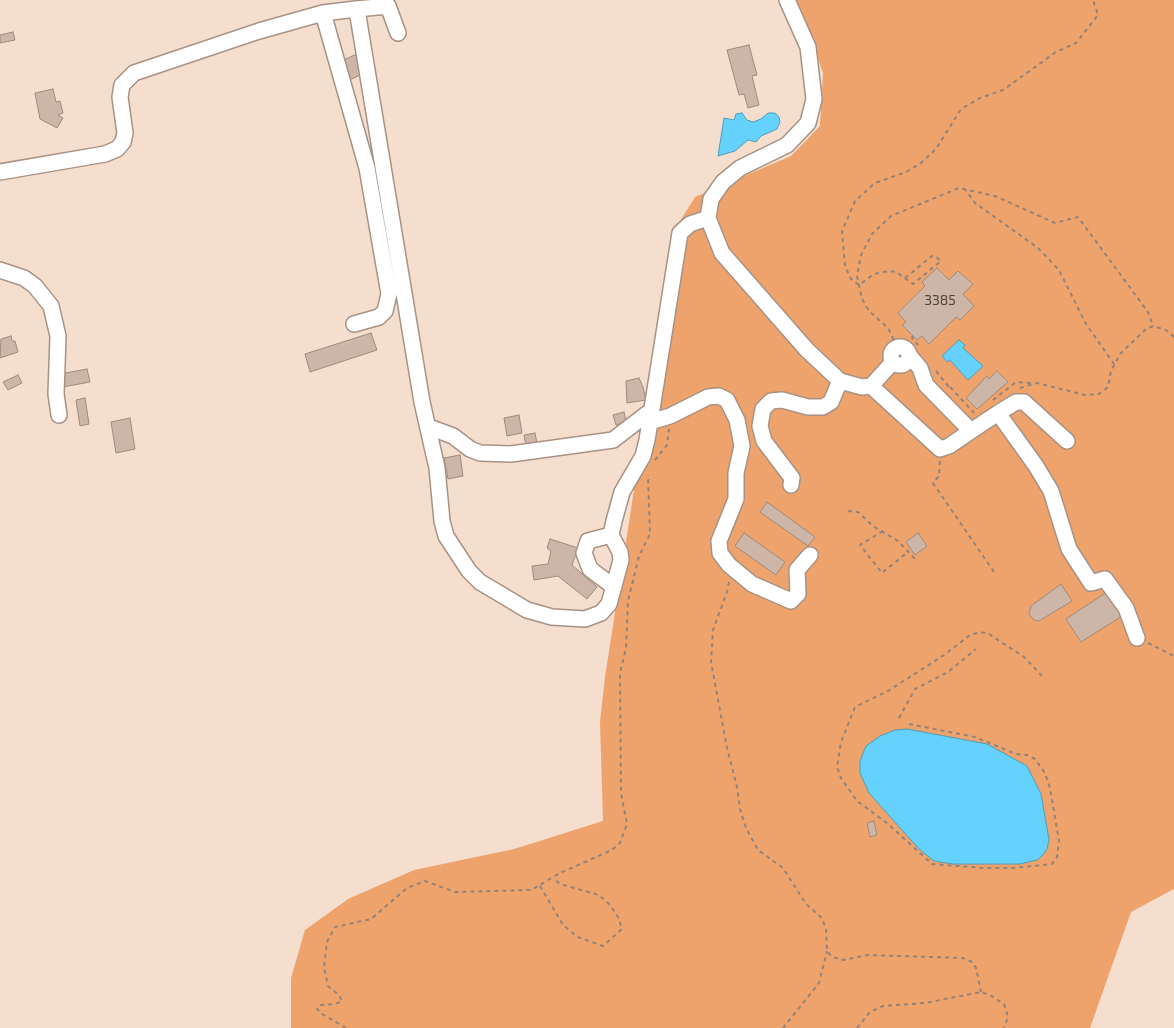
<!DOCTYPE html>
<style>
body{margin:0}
canvas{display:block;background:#f6decf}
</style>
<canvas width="1174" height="1028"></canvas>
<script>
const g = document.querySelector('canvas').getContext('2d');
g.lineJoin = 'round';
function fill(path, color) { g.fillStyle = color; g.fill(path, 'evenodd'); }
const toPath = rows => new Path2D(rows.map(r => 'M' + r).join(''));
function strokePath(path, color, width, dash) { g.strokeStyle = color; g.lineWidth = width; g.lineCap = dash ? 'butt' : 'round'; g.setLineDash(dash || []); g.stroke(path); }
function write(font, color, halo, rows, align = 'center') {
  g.font = font + ' "Exo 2",sans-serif'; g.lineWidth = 5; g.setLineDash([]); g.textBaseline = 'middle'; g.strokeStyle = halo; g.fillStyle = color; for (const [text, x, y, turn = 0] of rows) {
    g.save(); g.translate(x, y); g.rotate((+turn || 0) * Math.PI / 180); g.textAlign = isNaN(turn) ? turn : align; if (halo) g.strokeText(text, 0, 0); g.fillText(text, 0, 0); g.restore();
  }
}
fill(toPath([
 [791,0,1174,0,1174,889,1131,912,1090,1028,291,1028,291,978,305,930,348,899,414,870,514,849,603,821,600,722,605,677,649,393,648,379,664,314,673,249,680,221,695,197,791,156,820,126,823,73,810,35]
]), '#eea36d');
const water = toPath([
 [742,113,747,120,753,122,761,119,768,113,775,113,779,117,780,122,777,129,761,136,756,142,748,140,735,151,718,156,724,118,734,120,736,114,742,113],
 [959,340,965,345,963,348,983,366,968,380,950,360,947,362,942,356,959,340],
 [907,729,987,744,1027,766,1041,794,1047,828,1049,840,1047,849,1042,856,1037,860,1020,864,953,864,934,861,919,849,869,793,860,773,860,761,866,746,880,736,895,730,907,729]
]);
fill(water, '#65d2fd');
strokePath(water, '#529cb8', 1);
const building = toPath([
 [13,32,15,40,0,43,0,35,13,32],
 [749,45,757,75,752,76,759,105,748,108,744,94,739,95,727,50,749,45],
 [357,54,363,74,349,80,341,61,357,54],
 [53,89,56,102,60,101,63,113,58,115,63,118,57,128,40,119,35,93,53,89],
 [937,268,949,280,958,271,973,284,963,294,974,306,960,320,956,317,929,344,922,336,917,340,902,325,906,322,898,313,925,286,922,282,937,268],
 [371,333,377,350,310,372,305,354,371,333],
 [11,336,12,341,15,341,18,352,0,358,1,339,11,336],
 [87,369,90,382,63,387,60,374,87,369],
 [997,371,1008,382,977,409,966,398,987,376,989,379,997,371],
 [18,375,22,383,8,390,3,382,18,375],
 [639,378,643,387,646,400,627,403,626,381,639,378],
 [85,398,89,424,80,426,76,400,85,398],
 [624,412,626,421,616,425,613,415,624,412],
 [519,415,522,433,507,436,504,418,519,415],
 [130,418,135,449,116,453,111,422,130,418],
 [535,433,537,443,526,445,524,435,535,433],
 [460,455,463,476,448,479,444,458,460,455],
 [767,502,815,537,808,546,760,512,767,502],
 [744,533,785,562,776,575,735,546,744,533],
 [918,533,927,546,915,555,906,542,918,533],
 [550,539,578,548,572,565,597,587,587,599,558,576,534,580,532,566,548,564,551,551,547,548,550,539],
 [1061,584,1072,601,1039,621,1034,620,1029,614,1031,606,1061,584],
 [1107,592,1122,616,1081,642,1066,619,1107,592],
 [874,821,877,835,870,837,867,823,874,821]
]);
fill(building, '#cdb6a7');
strokePath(building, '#9f8a7b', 1);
const minor = toPath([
 [787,0,808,47,814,99,808,123,787,145,740,168,723,182,711,199,708,218,722,253,807,350,840,381,862,387,871,386],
 [356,9,388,6,398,33],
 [323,13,356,9,358,16,422,402,437,468,442,521,446,536,469,571,480,582,527,610,552,617,585,619,601,613,609,604,621,560,620,552,611,535,614,521,622,492,643,456,647,440,680,233,690,224,708,218],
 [0,172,105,154,117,149,123,142,125,133,120,97,122,85,134,73,259,31,323,13,367,168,389,294,385,311,379,317,354,324],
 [0,270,24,278,35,286,51,306,58,336,56,394,59,415],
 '891 356a9 9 0 1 1 18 0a9 9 0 1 1-18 0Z',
 [893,362,871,386,940,449,949,446,971,431,926,385,920,368,909,355],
 [998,413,1016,402,1024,402,1067,441],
 [650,422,670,416,708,397,719,396,727,400,737,420,742,446,736,473,736,499,719,541,720,553,729,565,752,584,791,601,798,594,797,570,810,555],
 [429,427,453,436,470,449,480,453,511,454,613,440,652,410],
 [971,431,998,413,1036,466,1051,491,1069,549,1091,583,1105,579,1126,608,1137,638],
 [791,485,792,478,764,441,760,426,763,409,771,401,782,400,808,407,823,407,831,402,840,381],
 [611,535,588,541,584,553,590,569,614,587]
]);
strokePath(minor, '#a89284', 18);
strokePath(toPath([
 [964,188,975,203,1038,248,1059,270,1086,324,1114,364],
 [905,278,932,256,935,256,941,261,913,284,896,272,889,271,874,274,859,285,851,279,845,266,842,231,855,201,875,183,906,172,921,163,936,149,961,109,980,98,1003,90,1056,52,1076,43,1098,15,1093,0],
 [913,336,912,338,918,345],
 [897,347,888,328,869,311,862,299,857,276,861,255,872,234,891,216,959,188,995,196,1055,223,1078,217,1148,312,1153,326],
 [936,371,949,387],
 [950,387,974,413],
 [1020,388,1037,383,1085,395,1099,394,1108,387,1111,371,1120,354,1146,329,1153,326,1166,330,1174,337],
 [993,400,1016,382,1032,383],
 [655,460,667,445,669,429],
 [940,461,939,476,933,483,996,575],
 [848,511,858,512,873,526,898,541,915,559],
 [883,531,860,545,882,573,909,551],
 [729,582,727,592,713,630,711,662,727,748,737,787,740,809,746,828,758,850,783,868,806,904,822,918,826,929,827,951,832,957,843,960,868,955,963,958,972,962,976,968,981,992],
 [1148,643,1174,656],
 [899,718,915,689,948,672,976,649],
 [909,724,975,737,1016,754,1027,755,1035,759,1045,773,1050,788,1059,841,1057,857,1052,864,1013,868,984,868,932,864,887,823,857,801,841,778,837,767,841,742,855,707,888,691,944,655,970,635,980,632,989,634,1024,657,1045,679],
 [540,886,563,925,578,937,603,946,622,929,618,917,610,905,599,895,560,884,554,879],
 [346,1028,322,1014,317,1009,320,1005,335,1004,342,1001,339,995,328,986,324,967,327,942,335,927,371,919,407,888,425,881,455,892,531,890,560,873,612,850,620,843,627,824,621,793,620,673,626,648,628,601,639,556,650,534,648,475],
 [783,1028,819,983,827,951],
 [857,1028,870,1012,883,1006,925,1003,981,992,990,995,1004,1004,1008,1017,1004,1028]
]), '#938278', 2, [4, 4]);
strokePath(minor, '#fff', 15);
write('14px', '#50433c', null, [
 ["3385",940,300]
]);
</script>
